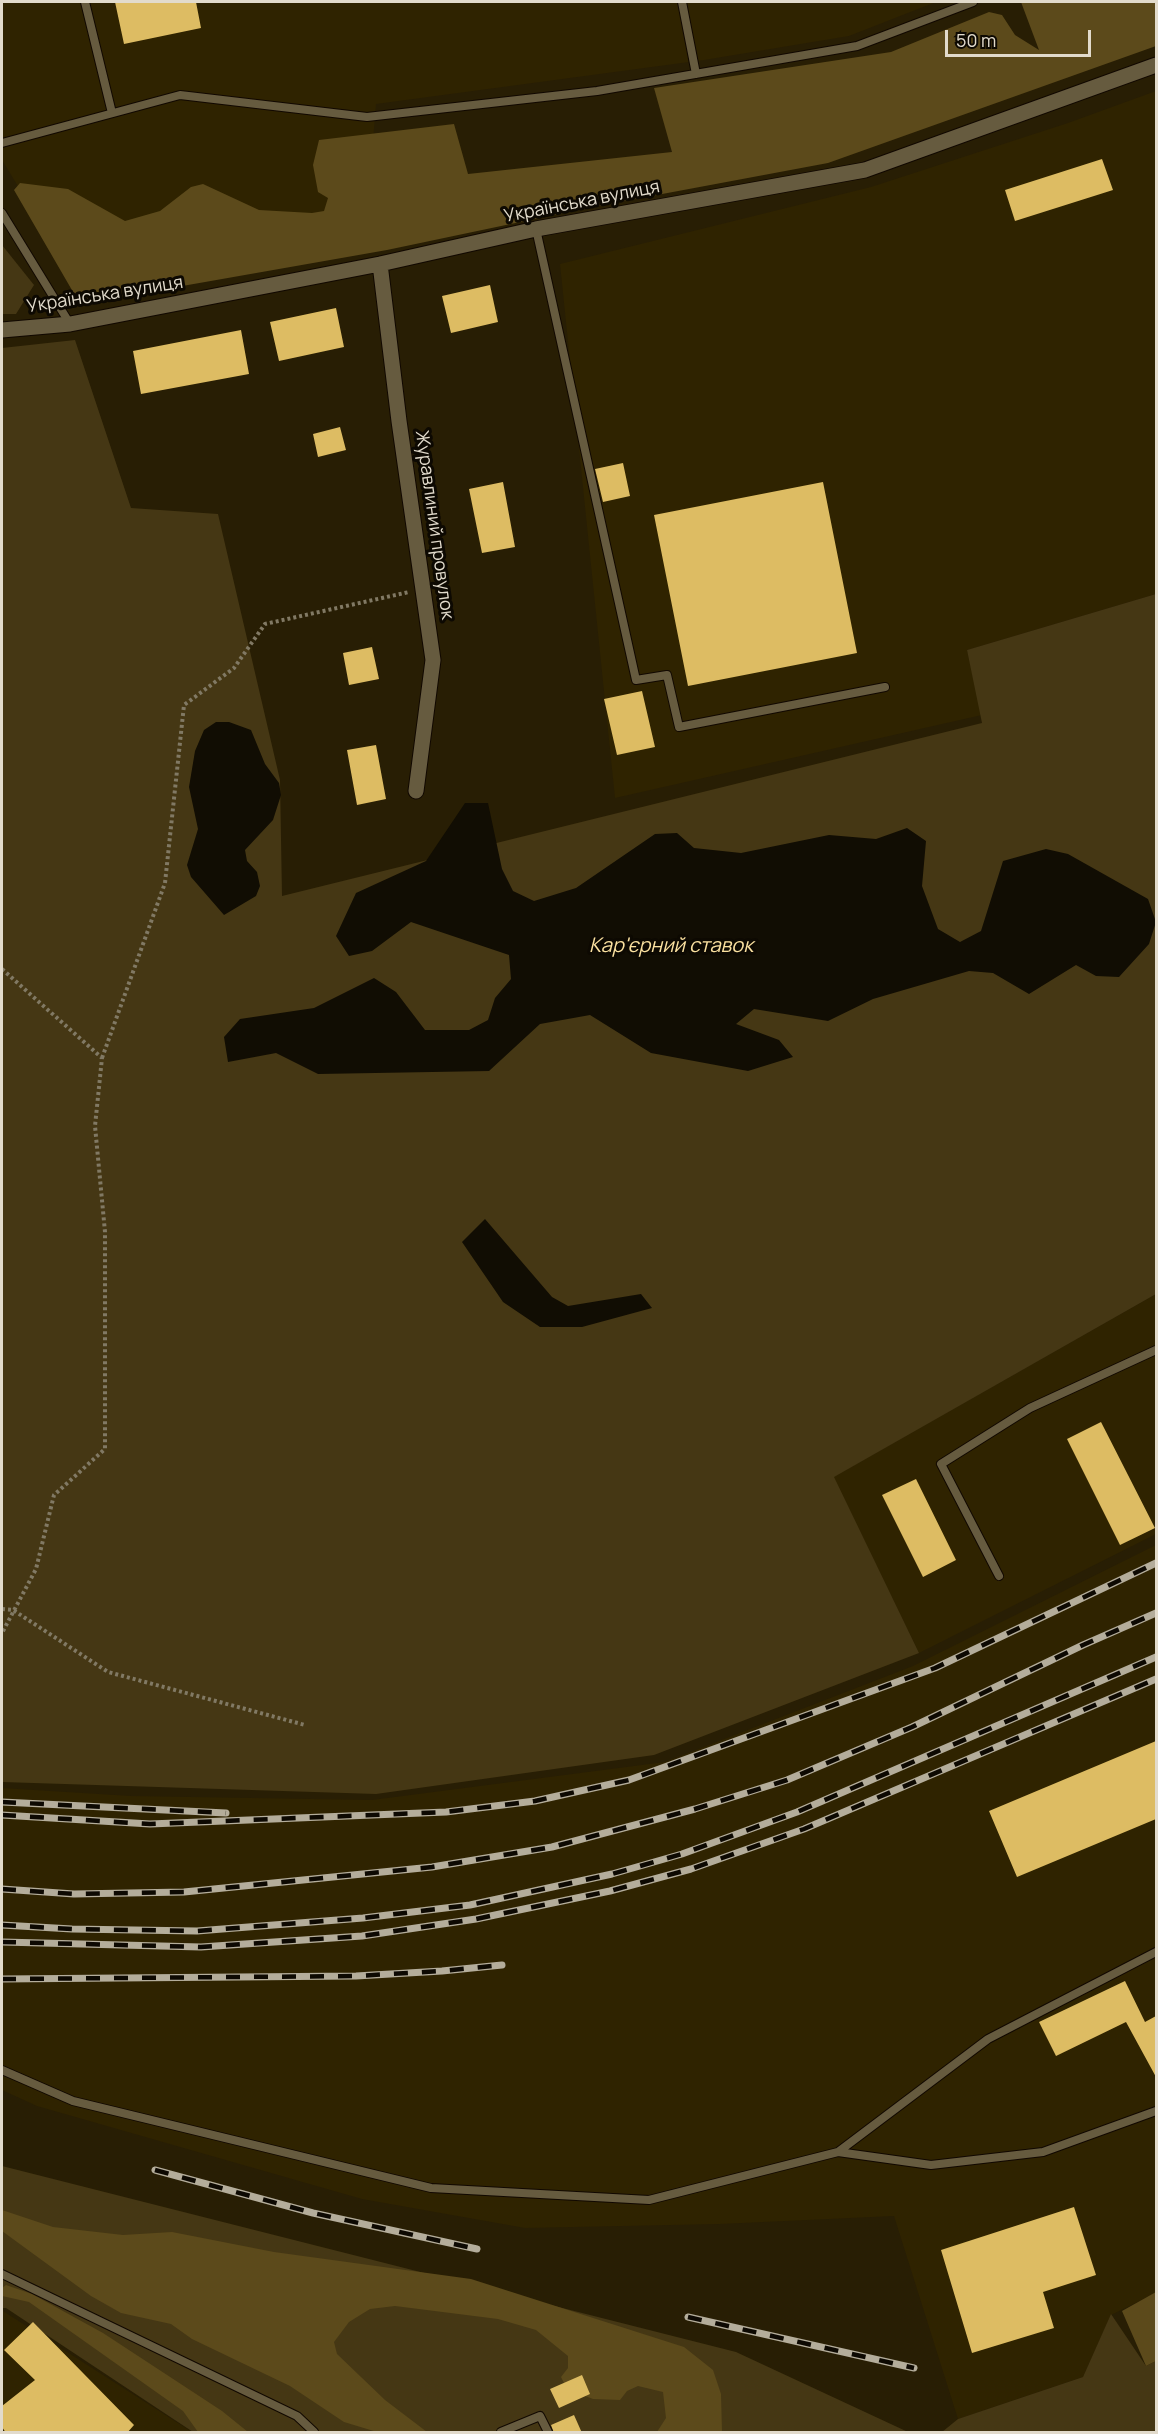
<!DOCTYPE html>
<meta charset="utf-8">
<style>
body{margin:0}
#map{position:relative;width:1158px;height:2434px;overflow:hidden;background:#281e04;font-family:Manrope,sans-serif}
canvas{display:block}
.frame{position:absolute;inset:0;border:3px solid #e2dbcc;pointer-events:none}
.scale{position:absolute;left:945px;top:30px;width:146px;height:27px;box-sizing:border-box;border:3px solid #e2dbcc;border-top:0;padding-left:8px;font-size:18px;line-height:21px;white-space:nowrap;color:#e2dbcc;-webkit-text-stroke:4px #0d0902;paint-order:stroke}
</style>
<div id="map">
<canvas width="1158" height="2434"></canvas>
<div class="frame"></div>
<div class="scale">50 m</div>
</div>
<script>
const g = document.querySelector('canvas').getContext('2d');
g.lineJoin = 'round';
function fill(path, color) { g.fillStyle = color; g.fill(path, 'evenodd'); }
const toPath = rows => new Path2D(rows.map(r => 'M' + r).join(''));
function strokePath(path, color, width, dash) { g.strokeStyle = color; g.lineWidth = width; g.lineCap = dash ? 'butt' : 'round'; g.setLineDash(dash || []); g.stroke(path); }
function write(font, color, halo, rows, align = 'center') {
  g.font = font + ' Manrope,sans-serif'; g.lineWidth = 6; g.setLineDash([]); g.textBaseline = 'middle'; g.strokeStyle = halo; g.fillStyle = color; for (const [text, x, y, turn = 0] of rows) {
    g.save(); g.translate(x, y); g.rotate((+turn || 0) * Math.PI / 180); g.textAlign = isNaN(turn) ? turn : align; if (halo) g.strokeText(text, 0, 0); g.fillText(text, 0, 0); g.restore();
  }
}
fill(toPath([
 [2,2,936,2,849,36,704,60,376,104,365,240,84,295,2,160],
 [1156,91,1156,594,967,650,982,715,615,798,560,264,871,187,1068,123],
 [1156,1294,1156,1534,919,1653,833,1477],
 [1156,1545,1156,2293,1111,2315,1083,2377,958,2419,894,2216,720,2224,525,2228,362,2199,37,2106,2,2090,2,1788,131,1796,372,1800,665,1762,913,1666],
 [3,2311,192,2432,2,2432,2,2312]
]), '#2f2300');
fill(toPath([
 [2,245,34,285,16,314,2,314],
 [75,340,131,508,218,514,280,780,282,896,982,723,967,650,1156,594,1156,1294,834,1477,919,1653,654,1755,376,1794,2,1782,2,348],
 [2,2166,736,2352,908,2432,193,2432,6,2308,2,2308],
 [1111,2314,1146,2366,1156,2361,1156,2432,942,2432,958,2419,1083,2377]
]), '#453714');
fill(toPath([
 [1021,2,1156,2,1156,46,828,163,582,209,387,250,80,304,14,190,20,183,68,189,125,221,160,211,191,187,203,184,259,210,312,213,324,211,328,198,318,192,313,165,319,140,454,124,468,174,672,152,654,88,891,52,989,12,1002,15,1015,35,1039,50],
 [2,2210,53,2227,123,2235,172,2232,274,2252,471,2279,684,2347,713,2370,721,2394,722,2432,657,2432,666,2418,663,2392,638,2386,627,2391,620,2400,593,2399,567,2389,561,2377,568,2368,568,2356,536,2330,498,2319,395,2306,370,2309,349,2322,334,2342,337,2354,385,2400,427,2432,377,2432,344,2422,290,2386,192,2339,171,2324,121,2313,91,2296,2,2231],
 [6,2285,32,2294,103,2333,222,2411,248,2432,198,2432,183,2411,29,2302,2,2296,2,2288],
 [1156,2292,1156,2361,1146,2366,1122,2311]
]), '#5c4a1b');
fill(toPath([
 [216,722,229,722,251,730,265,764,279,783,281,795,273,820,245,850,247,861,257,872,260,886,256,896,224,915,191,877,187,865,198,829,189,787,195,751,204,730],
 [465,803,488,803,502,869,513,891,534,901,576,888,655,834,677,833,694,848,741,853,829,835,876,839,907,828,926,841,922,886,938,929,960,942,981,931,1003,861,1046,849,1068,854,1148,899,1156,922,1149,944,1119,977,1096,976,1076,965,1029,994,993,973,969,971,873,999,828,1021,754,1009,736,1024,779,1040,793,1057,748,1071,651,1053,590,1015,540,1024,489,1071,318,1074,276,1053,228,1062,224,1037,240,1019,314,1008,374,978,396,992,425,1030,469,1030,488,1020,495,998,511,979,509,955,411,922,372,951,349,956,336,936,356,893,426,861],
 [485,1219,552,1297,568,1306,641,1294,652,1308,582,1327,540,1327,503,1302,462,1242]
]), '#110d03');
fill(toPath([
 [115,2,196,2,201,28,124,44],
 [1102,159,1113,190,1015,221,1005,190],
 [490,285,498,322,451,333,442,296],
 [336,308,344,347,279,361,270,322],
 [241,330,249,374,141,394,133,351],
 [340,427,346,450,318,457,313,434],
 [623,463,630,496,603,502,595,469],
 [503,482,515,547,482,553,469,489],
 [823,482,857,653,688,686,654,515],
 [372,647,379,679,349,685,343,653],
 [642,691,655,747,617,755,604,699],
 [376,745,386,799,357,805,347,750],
 [1101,1422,1155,1528,1120,1545,1067,1439],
 [916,1479,956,1560,923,1577,882,1495],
 [1156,1741,1156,1819,1017,1877,989,1811],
 [1125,1981,1145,2022,1156,2016,1156,2077,1126,2022,1056,2056,1039,2022],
 [1074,2207,1096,2275,1043,2292,1054,2328,972,2353,941,2250],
 [33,2322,134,2425,127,2433,6,2433,2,2427,2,2406,35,2380,4,2350],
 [582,2375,590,2394,559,2408,550,2389],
 [574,2415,582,2433,554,2433,551,2425]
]), '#ddbc63');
const lane = toPath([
 [85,2,112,113],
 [682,2,696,74],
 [2,143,180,95,367,117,597,91,857,46,973,2],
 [2,213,70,324],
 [536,229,636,680,667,675,679,727,885,687],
 [999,1576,941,1464,1030,1408,1156,1350],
 [2,2070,73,2101,431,2188,649,2200,838,2152,931,2165,1043,2152,1156,2111],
 [838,2152,988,2039,1156,1952],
 [2,2274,297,2416,314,2432],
 [501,2432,540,2416,548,2432]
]);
const street = toPath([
 [380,264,399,421,433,660,416,791],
 [2,330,70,324,380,264,536,229,865,170,1156,65]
]);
strokePath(lane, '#110800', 10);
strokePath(street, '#110800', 17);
strokePath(toPath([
 [2,969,102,1058,95,1126,105,1232,105,1449,54,1495,36,1569,2,1633],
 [102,1058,165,883,184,705,234,668,265,624,409,592],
 [2,1609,13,1610,108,1672,305,1725]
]), '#817964', 4, [3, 3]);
strokePath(lane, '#665b3f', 8);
strokePath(street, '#665b3f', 15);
const rail = toPath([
 [2,1802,226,1813],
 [2,1815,150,1824,446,1812,535,1801,629,1780,935,1668,1156,1563],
 [2,1889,74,1894,184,1892,432,1867,552,1847,695,1809,787,1780,912,1727,1083,1645,1156,1613],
 [2,1925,72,1929,197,1931,363,1918,470,1905,612,1874,682,1854,797,1812,1156,1657],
 [2,1942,201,1947,362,1936,476,1919,610,1891,691,1869,804,1829,1156,1679],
 [2,1979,356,1976,442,1971,502,1965],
 [155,2170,313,2213,477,2249],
 [688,2317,914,2368]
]);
strokePath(rail, '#b4ad9b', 7);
strokePath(rail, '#0d0902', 4.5, [14]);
write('18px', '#e2dbcc', '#0d0902', [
 ["Українська вулиця",582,202,-11],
 ["Українська вулиця",105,295,-9],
 ["Журавлиний провулок",434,525,82]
]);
write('italic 20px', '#fbe1a0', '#0d0902', [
 ["Кар'єрний ставок",671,946]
]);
</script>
